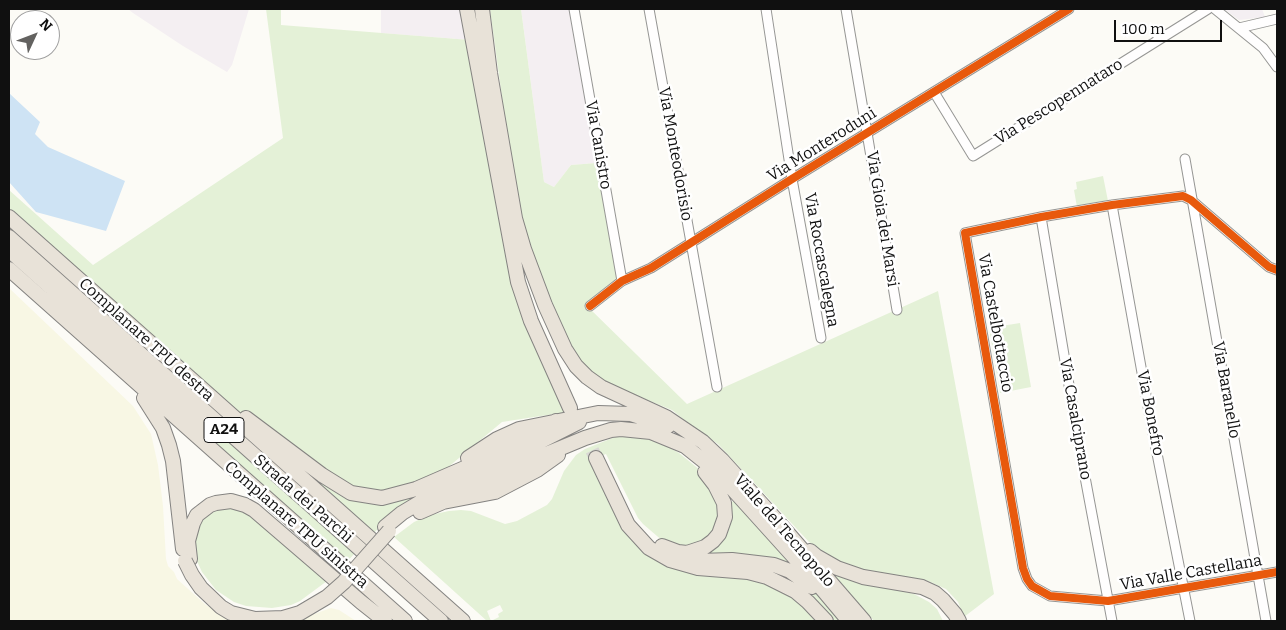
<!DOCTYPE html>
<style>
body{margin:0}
#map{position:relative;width:1286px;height:630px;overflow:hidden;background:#fcfbf6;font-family:Bitter,serif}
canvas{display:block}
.frame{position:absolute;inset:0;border:10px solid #101010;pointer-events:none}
.north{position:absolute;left:10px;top:10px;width:50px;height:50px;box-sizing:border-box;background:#fff;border:1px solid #9f9f9f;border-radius:50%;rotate:47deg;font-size:14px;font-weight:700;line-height:20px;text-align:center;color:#101010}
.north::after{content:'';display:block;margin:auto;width:18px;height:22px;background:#636260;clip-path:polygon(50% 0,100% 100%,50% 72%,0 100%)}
.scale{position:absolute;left:1114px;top:20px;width:108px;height:22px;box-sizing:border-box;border:2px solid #101010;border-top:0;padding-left:6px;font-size:15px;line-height:18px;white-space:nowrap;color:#101010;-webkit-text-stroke:4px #fff;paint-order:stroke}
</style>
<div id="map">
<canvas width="1286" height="630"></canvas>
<div class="frame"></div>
<div class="north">N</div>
<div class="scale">100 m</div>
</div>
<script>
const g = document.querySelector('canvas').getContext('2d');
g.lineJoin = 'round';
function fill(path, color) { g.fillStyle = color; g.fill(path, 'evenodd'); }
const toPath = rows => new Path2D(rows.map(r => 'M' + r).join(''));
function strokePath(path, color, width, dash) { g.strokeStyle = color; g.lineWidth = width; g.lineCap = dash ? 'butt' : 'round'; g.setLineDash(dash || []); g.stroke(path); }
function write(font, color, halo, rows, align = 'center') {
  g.font = font + ' Bitter,serif'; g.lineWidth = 5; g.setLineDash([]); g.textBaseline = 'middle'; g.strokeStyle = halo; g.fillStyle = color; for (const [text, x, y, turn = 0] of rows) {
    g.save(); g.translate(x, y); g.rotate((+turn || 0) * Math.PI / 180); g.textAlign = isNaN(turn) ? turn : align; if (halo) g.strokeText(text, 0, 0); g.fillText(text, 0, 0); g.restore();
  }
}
fill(toPath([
 [128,9,249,9,232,65,227,72,183,46,133,13],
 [381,9,462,9,470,40,381,33],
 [521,9,570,9,577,42,596,163,571,165,554,187,544,182],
 [1224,9,1262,9,1265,17,1239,20]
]), '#f4eff2');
fill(toPath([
 [9,288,133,406,151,434,158,465,163,506,166,559,168,566,174,572,177,579,206,605,231,619,243,621,9,621],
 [331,608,339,610,356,621,294,621]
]), '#f8f7e4');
fill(toPath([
 [266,9,281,9,281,25,470,40,514,283,567,412,502,422,391,515,339,570,9,277,9,190,93,265,283,138],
 [490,9,521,9,544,182,554,187,571,165,596,163,618,280,586,305,687,404,938,291,994,594,964,617,958,602,946,589,928,581,857,569,841,563,809,542,718,444,683,419,672,410,605,383,580,362,566,339,532,260,515,193],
 [1103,176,1108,201,1077,207,1074,190,1077,189,1076,182],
 [1020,323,1031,387,1000,393,989,328],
 [631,436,642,437,660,442,679,453,700,470,715,491,720,521,708,540,688,549,664,542,643,524,638,518,606,454,592,459,649,555,662,563,680,570,758,579,778,586,821,621,487,621,394,537,414,522,430,515,449,511,461,510,471,511,505,524,517,521,547,505,552,499,564,471,576,455,585,449,615,437],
 [500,605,503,611,498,614,499,617,491,621,487,611],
 [733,501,735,501,796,567,694,557,728,530,732,520,731,503],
 [223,505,247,510,327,581,300,601,291,605,272,608,246,606,234,602,216,590,202,572,196,559,194,546,196,528,204,515],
 [739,564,775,569,811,589,843,621,832,621],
 [827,569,857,580,914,594,929,602,937,609,943,621,874,621]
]), '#e4f1d7');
fill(toPath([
 [9,93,40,122,35,134,48,147,125,181,106,231,36,212,9,182]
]), '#cee3f4');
strokePath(toPath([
 [573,413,596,458]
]), '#d9d8d4', 14, [14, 7]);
const minor = toPath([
 [574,9,622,281],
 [649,9,717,387],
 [766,9,792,179,821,338],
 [846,9,897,310],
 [1215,9,1263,48,1277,67],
 [1239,28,1277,19],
 [934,92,973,156,1208,9],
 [1185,159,1266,621],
 [1112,205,1151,423,1190,621],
 [1041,217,1079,445,1112,621],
 [1277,270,1269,267,1191,200,1183,196,1112,205,1041,217,965,233,1023,568,1027,579,1032,586,1050,596,1108,601,1277,572],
 [590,306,622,281,651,268,792,179,1069,9]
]);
const highway = toPath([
 [467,9,518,282,531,321,570,408],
 [482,9,490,73,516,224],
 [514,215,524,249,545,305,565,349,576,366,587,377,601,387,666,417,703,442,722,460,780,524,864,621],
 [9,217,463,621],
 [9,237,441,621],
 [9,250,215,434],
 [9,269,405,621],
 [144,398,163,428,169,445,173,461,183,549],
 [246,418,322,475,351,493,382,498,416,489,476,463,556,421],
 [468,458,497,439,519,429,598,413,631,414,668,426],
 [596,458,628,525,649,548,670,560,698,568,748,572,767,577,795,591,808,602,826,621],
 [452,500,532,460,585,438,611,430,621,429,651,432,685,446,705,462,728,484,812,577,849,621],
 [420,512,443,502,495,492,537,470,558,455],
 [385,527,402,513,422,501,579,422],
 [662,546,678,552,687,553,705,547,713,541,719,534,725,517,724,503,715,485,705,472],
 [810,551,816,556,837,568,863,577,922,587,935,593,943,600,955,614,959,621],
 [190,559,188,541,193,523,197,515,210,505,216,503,231,501,245,505,254,510,361,602,385,621],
 [698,561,732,560,774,565,790,571,812,587]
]);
strokePath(minor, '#969694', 11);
strokePath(highway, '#848381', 16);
strokePath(minor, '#fffefe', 9);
strokePath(highway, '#e8e2d8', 14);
const highwayBridge = toPath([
 [185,561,192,575,201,588,221,607,231,613,255,619,283,618,300,613,327,597,344,582,389,531]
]);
strokePath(highwayBridge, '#848381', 16, []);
strokePath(highwayBridge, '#e8e2d8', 14);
strokePath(toPath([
 [1277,270,1269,267,1191,200,1183,196,1112,205,1041,217,965,233,1023,568,1027,579,1032,586,1050,596,1108,601,1277,572],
 [590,306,622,281,651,268,792,179,1069,9]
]), '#e8590c', 8);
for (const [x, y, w] of [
 [224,430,40]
]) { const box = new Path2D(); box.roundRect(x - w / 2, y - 12.5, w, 25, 4); g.fillStyle = '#fff'; g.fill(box); strokePath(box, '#101010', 1); }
write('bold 15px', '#101010', null, [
 ["A24",224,430]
]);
write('16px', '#101010', '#fff', [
 ["Via Pescopennataro",1059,102,-32],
 ["Via Canistro",598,145,80],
 ["Via Monteroduni",822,145,-32],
 ["Via Monteodorisio",675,154,80],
 ["Via Gioia dei Marsi",882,219,81],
 ["Via Roccascalegna",821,260,80],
 ["Via Castelbottaccio",995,323,80],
 ["Complanare TPU destra",146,340,42],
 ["Via Baranello",1226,390,80],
 ["Via Bonefro",1150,413,79],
 ["Via Casalciprano",1075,419,80],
 ["Strada dei Parchi",303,499,41],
 ["Complanare TPU sinistra",296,525,41],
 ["Viale del Tecnopolo",784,531,49],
 ["Via Valle Castellana",1191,573,-10]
]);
</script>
